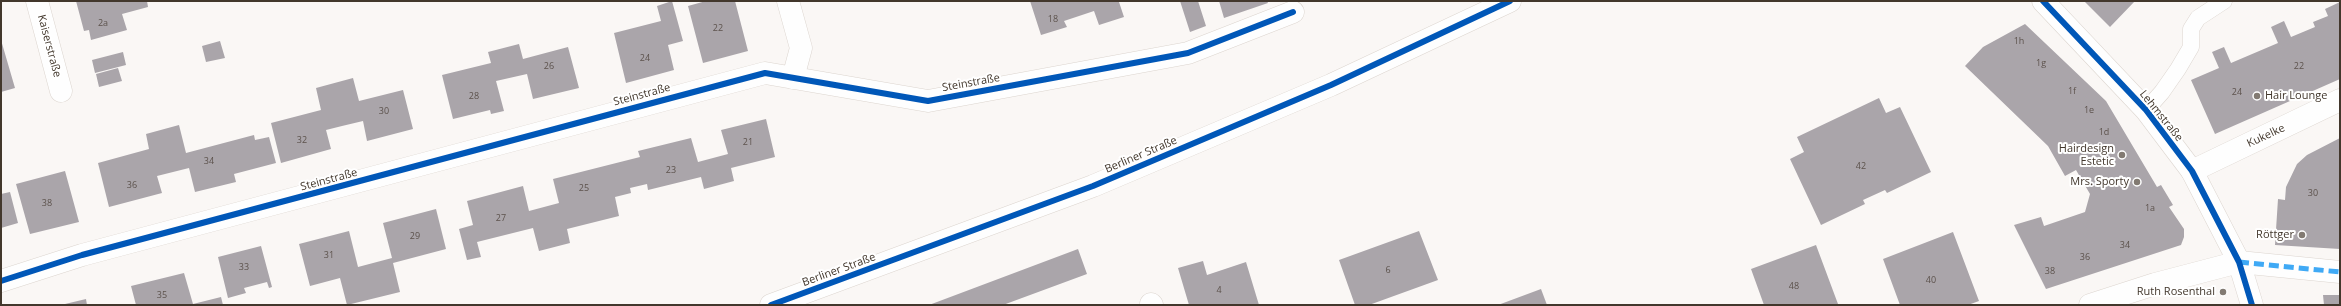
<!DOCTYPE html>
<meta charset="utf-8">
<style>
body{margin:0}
#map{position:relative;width:2341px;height:306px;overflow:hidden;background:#faf7f5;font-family:"Open Sans",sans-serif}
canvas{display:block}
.frame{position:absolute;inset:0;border:2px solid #42372c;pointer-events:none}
</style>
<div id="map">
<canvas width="2341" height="306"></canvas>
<div class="frame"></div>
</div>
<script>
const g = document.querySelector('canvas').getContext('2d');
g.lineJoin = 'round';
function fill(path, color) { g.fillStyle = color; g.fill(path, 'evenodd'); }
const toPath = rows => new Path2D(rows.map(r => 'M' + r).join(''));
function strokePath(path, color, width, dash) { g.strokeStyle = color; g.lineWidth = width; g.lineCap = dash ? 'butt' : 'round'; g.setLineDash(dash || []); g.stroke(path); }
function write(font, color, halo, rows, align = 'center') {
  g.font = font + ' "Open Sans",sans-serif'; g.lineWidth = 4; g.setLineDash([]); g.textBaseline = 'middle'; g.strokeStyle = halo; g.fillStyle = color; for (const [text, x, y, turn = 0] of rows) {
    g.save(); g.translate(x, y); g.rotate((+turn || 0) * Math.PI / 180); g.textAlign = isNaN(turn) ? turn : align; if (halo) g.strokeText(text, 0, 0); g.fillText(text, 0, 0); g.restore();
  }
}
fill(toPath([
 [76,1,147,1,148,7,122,14,127,30,91,40,89,30,84,31],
 [672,1,683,41,668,45,674,70,626,83,614,33,661,21,657,6],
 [706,1,735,1,748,51,703,63,688,6],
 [1030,1,1123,1,1119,2,1124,17,1099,25,1094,11,1064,21,1067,27,1041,35],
 [1180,1,1198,1,1206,26,1190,32],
 [1219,1,1267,1,1268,3,1224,18],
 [2084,1,2135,1,2110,27],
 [2340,2,2340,79,2215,134,2191,80,2219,68,2212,52,2224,47,2231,63,2278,43,2271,27,2284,21,2291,37,2315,27,2313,22,2328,16,2325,9],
 [2025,24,2106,101,2157,187,2161,185,2173,205,2169,207,2184,229,2184,237,2181,245,2046,289,2014,225,2041,217,2044,226,2085,212,2090,194,2076,170,2065,176,2048,146,1965,66,1983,47],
 [1,40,15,88,1,92],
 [220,41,225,58,206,62,202,46],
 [519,44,523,59,568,47,579,88,533,99,527,74,496,81,504,111,491,114,490,110,453,119,442,75,491,63,488,52],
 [123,52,126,65,95,73,92,60],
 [118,68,122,81,99,87,96,74],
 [353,78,359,101,403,90,413,129,367,141,363,121,342,126,326,130,331,149,281,163,271,123,321,110,316,88],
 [1879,98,1886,113,1900,107,1931,172,1887,193,1885,190,1863,200,1865,204,1821,225,1790,159,1804,152,1797,137],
 [766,119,775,157,731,168,734,181,704,189,701,177,648,190,647,184,630,188,631,193,615,197,619,216,567,229,570,243,539,251,533,228,477,242,481,257,467,260,459,229,473,225,467,201,523,186,529,211,559,203,553,179,640,157,638,151,691,138,698,162,728,154,721,130],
 [179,125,186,153,254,135,255,140,269,137,276,163,234,174,236,182,195,192,189,168,157,176,162,193,109,207,98,163,149,149,146,134],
 [2340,138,2340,249,2275,245,2278,199,2285,200,2286,187,2297,164,2307,155],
 [65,171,79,222,30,234,16,184],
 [10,192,18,223,1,228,1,194],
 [436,209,446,249,393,263,400,292,347,305,340,278,310,286,299,244,349,231,358,267,392,258,383,223],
 [1419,231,1438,280,1369,305,1355,305,1339,260],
 [1953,232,1979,301,1968,305,1900,305,1883,259],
 [1816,245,1838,304,1764,305,1751,269],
 [261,246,272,287,269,288,267,282,244,288,246,293,228,298,218,257],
 [1078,249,1087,274,1003,305,929,305],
 [1203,261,1207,275,1246,262,1259,305,1189,305,1178,268],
 [184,273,193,304,221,297,223,305,136,305,131,286],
 [1541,289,1547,305,1498,305],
 [2323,295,2340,295,2340,305,2324,305],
 [86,299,87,305,65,305,65,304]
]), '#aaa5aa');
const service = toPath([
 [2146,110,2162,92,2178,69,2191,47,2191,29,2198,18,2224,1]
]);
const pedestrian = toPath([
 [2239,262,2340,272]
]);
const minor = toPath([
 [37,1,61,91],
 [788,1,801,48,793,78],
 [2192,171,2340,100],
 [1,281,82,255,765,73,928,101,1188,53,1293,12],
 [1151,304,1152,305],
 [2090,305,2155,284,2239,262]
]);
const tertiary = toPath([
 [2043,1,2146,110,2192,171,2239,262,2252,305]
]);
const secondary = toPath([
 [771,305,1093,186,1331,85,1510,1]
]);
strokePath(service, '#dcd5cf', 17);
strokePath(pedestrian, '#dcd5cf', 23);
strokePath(minor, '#dcd5cf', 23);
strokePath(tertiary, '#dcd5cf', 23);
strokePath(secondary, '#dcd5cf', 23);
strokePath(service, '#fefefe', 16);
strokePath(pedestrian, '#fefefe', 22);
strokePath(minor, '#fefefe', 22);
strokePath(tertiary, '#fefefe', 22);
strokePath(secondary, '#fefefe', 22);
strokePath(toPath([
 [2239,262,2340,272]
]), '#3fa9f5', 5, [10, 5]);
strokePath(toPath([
 [2043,1,2146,110,2192,171,2239,262,2252,305],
 [1,281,82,255,765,73,928,101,1188,53,1293,12],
 [771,305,1093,186,1331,85,1510,1]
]), '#0057b8', 6);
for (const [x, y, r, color] of [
 [2257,96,4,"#827a72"],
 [2122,155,4,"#827a72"],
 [2137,182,4,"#827a72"],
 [2302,235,4,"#827a72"],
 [2223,292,4,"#827a72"]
]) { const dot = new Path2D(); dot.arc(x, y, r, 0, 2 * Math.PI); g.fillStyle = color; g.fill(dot); strokePath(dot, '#fff', 1.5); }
write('9px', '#5c524c', null, [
 ["18",1053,19],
 ["2a",103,23],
 ["22",718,28],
 ["1h",2019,41],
 ["24",645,58],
 ["1g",2041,63],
 ["26",549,66],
 ["22",2299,66],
 ["1f",2072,91],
 ["24",2237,92],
 ["28",474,96],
 ["1e",2089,110],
 ["30",384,111],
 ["1d",2104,132],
 ["32",302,140],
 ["21",748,142],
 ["34",209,161],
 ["42",1861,166],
 ["23",671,170],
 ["36",132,185],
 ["25",584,188],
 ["30",2313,193],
 ["38",47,203],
 ["1a",2150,208],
 ["27",501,218],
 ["29",415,236],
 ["34",2125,245],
 ["31",329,255],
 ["36",2085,257],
 ["33",244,267],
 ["6",1388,270],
 ["38",2050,271],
 ["40",1931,280],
 ["48",1794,286],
 ["4",1219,290],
 ["35",162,295]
]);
write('11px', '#42372c', '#fff', [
 ["Kaiserstraße",49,46,75],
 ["Steinstraße",971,83,-10],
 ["Steinstraße",642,95,-15],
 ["Lehmstraße",2161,116,51],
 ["Kukelke",2266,136,-25],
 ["Berliner Straße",1141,155,-23],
 ["Steinstraße",329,180,-15],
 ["Berliner Straße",839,270,-20]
]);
write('11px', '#42372c', '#fff', [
 ["Hair Lounge",2265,96,"left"],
 ["Hairdesign",2114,149],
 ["Estetic",2114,162],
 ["Mrs. Sporty",2129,182],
 ["Röttger",2294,235],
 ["Ruth Rosenthal",2215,292]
], 'right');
</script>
